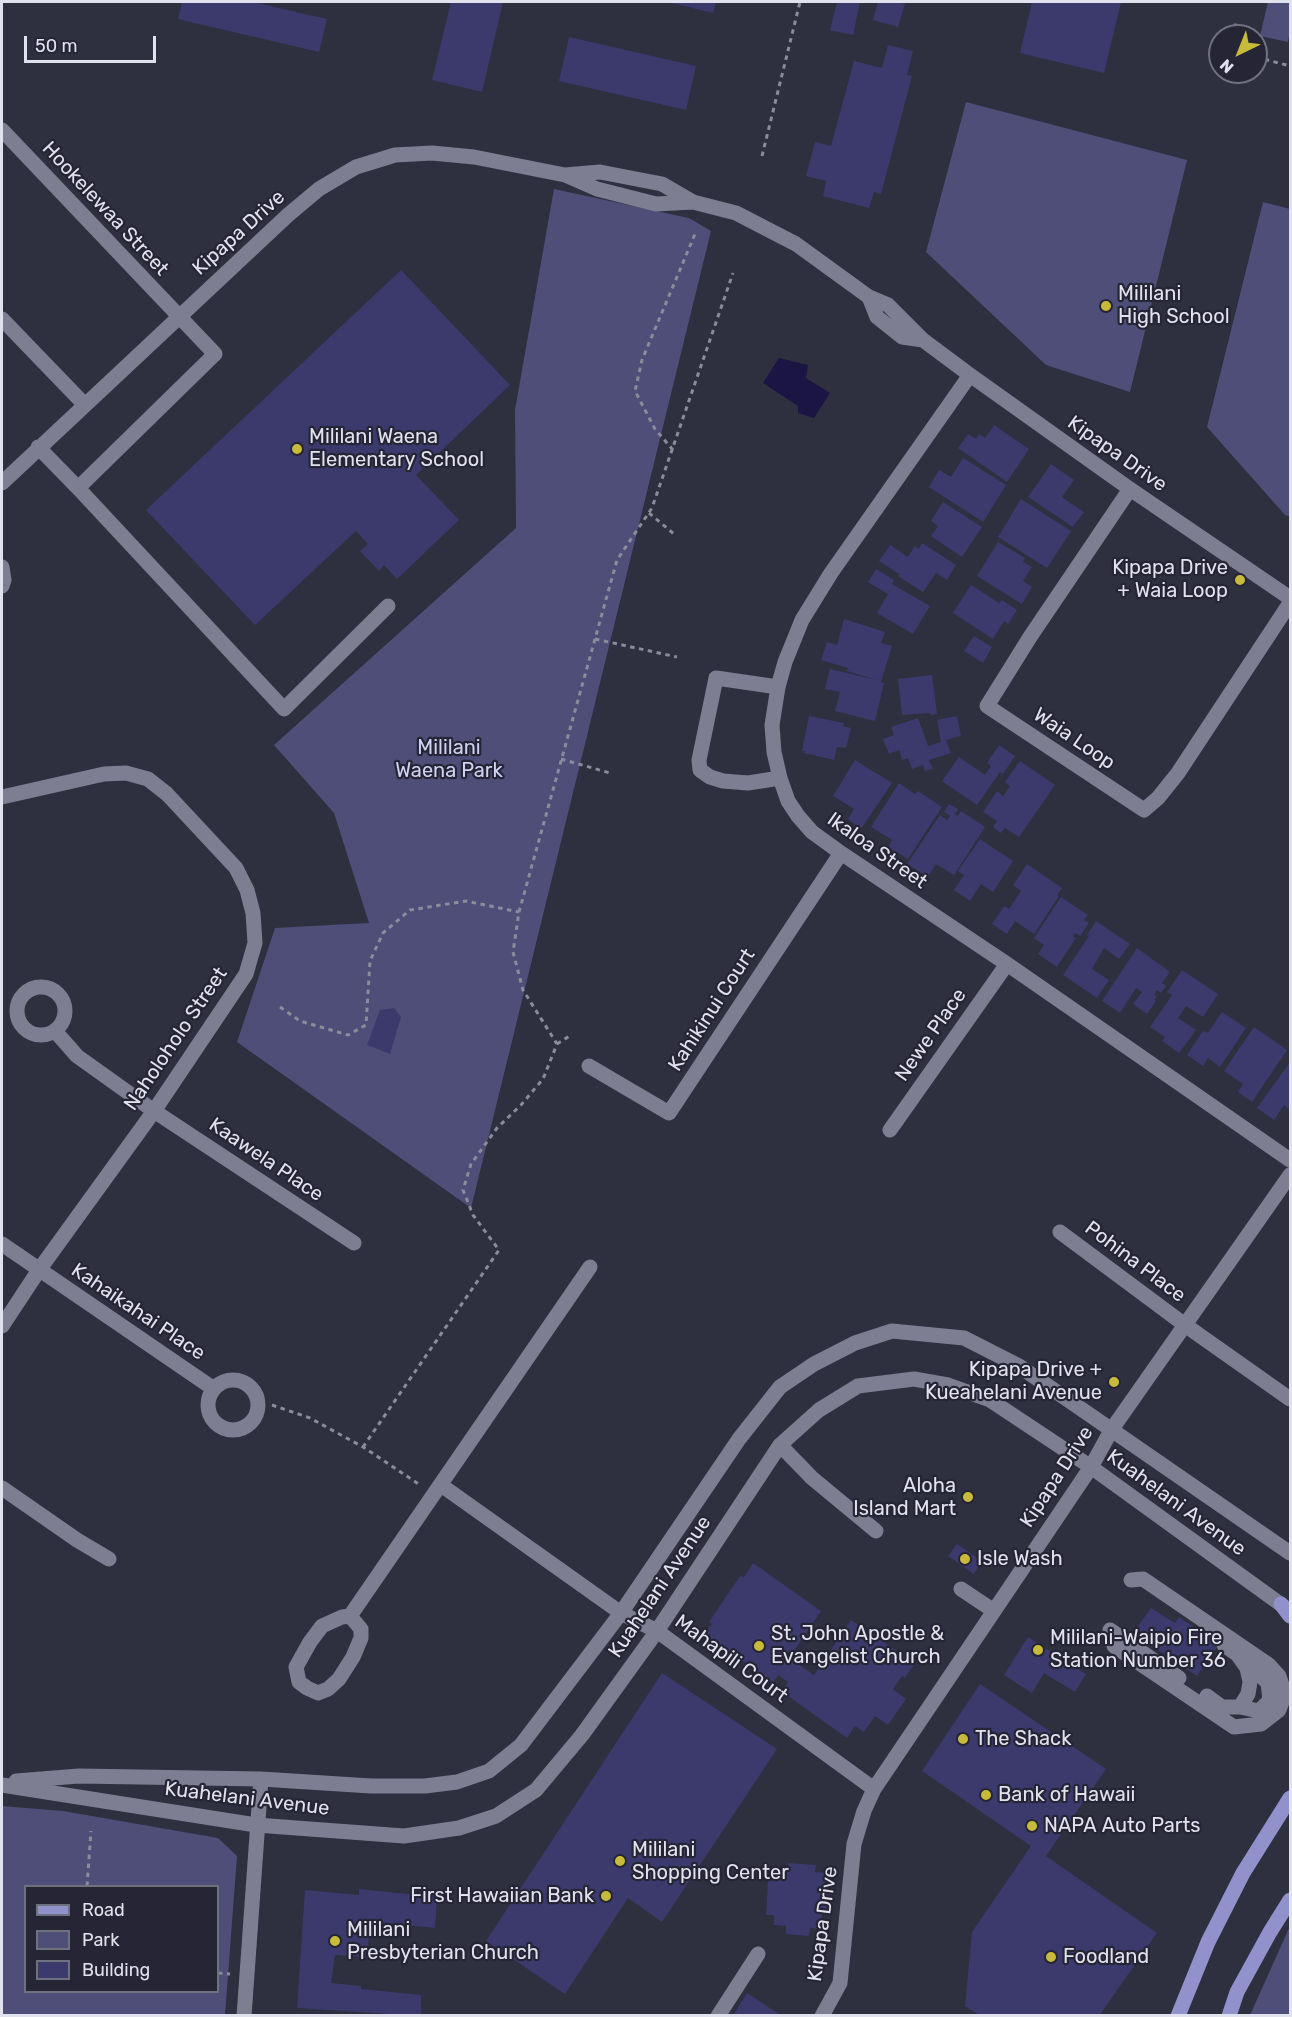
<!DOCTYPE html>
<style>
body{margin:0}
#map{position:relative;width:1292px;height:2017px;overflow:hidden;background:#2e2f3f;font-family:Rubik,sans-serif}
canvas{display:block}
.frame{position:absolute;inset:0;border:3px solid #e1e2ed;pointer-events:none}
.legend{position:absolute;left:24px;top:1885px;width:195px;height:108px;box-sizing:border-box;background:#252535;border:2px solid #70717f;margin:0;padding:8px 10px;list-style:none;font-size:18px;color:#e1e2ed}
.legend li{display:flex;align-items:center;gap:12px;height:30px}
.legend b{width:30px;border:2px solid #70717f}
.north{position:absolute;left:1208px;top:24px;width:60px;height:60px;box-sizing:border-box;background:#252535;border:2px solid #70717f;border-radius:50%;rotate:223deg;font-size:16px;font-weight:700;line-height:24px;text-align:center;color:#e1e2ed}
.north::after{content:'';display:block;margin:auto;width:21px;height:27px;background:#c8bb3b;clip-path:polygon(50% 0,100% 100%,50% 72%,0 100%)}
.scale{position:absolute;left:24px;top:36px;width:132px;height:27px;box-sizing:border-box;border:3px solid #e1e2ed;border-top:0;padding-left:8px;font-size:18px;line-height:21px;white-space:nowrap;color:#e1e2ed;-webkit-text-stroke:4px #252535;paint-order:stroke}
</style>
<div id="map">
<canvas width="1292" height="2017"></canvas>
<div class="frame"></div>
<ul class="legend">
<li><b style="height:8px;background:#9191cb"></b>Road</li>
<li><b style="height:16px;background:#4e4e79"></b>Park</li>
<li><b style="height:16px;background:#3c3a6d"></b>Building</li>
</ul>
<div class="north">N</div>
<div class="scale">50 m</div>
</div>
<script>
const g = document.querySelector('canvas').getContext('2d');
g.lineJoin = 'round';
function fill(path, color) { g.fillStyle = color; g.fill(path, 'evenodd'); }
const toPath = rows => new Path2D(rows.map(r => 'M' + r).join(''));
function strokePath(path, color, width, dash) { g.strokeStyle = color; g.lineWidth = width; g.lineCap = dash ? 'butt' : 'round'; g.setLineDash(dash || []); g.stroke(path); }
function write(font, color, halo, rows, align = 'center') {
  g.font = font + ' Rubik,sans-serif'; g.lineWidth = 4.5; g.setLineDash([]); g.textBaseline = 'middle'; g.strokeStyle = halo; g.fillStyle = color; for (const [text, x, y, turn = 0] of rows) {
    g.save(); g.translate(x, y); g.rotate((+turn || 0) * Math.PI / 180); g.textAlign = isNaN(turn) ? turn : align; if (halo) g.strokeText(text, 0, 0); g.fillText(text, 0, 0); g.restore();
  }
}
fill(toPath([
 [1268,2,1290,2,1290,30,1288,42,1260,36],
 [966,102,1187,160,1130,392,1046,365,926,252],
 [554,189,689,218,711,231,471,1208,237,1042,275,928,369,923,334,813,274,745,516,528,515,410],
 [1263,202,1290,209,1290,516,1285,515,1207,427],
 [2,1806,63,1811,218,1838,237,1856,225,2015,2,2015],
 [218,1886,218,1992,26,1992,26,1886],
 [1290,1926,1290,2015,1250,2015]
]), '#4e4e79');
fill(toPath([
 [779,358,808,365,806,378,830,393,814,418,798,413,798,406,763,383]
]), '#1b1544');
fill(toPath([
 [182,2,253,2,327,19,319,52,178,19],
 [451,2,503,2,482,92,432,80],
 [668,2,716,2,713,13],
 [837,2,860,2,853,35,830,30],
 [878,2,895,2,905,4,898,27,873,20],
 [1032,2,1121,2,1104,73,1020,53],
 [569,37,696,66,686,110,559,81],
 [888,45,913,51,907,75,912,76,881,194,874,192,869,208,823,196,826,181,806,176,815,142,831,146,854,61,882,68],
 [401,270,510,385,416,475,459,520,397,579,384,565,379,571,360,551,368,544,356,531,255,625,146,510],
 [994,425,1029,449,1007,482,958,448,968,434,976,439,979,434,985,438],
 [963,458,1006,485,983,522,929,487,939,470,951,477],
 [1051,464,1074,480,1062,497,1084,512,1073,527,1028,497],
 [1021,499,1071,531,1047,568,998,537],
 [943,502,982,527,962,557,931,536,938,526,931,521],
 [998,542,1025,558,1023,562,1032,567,1023,581,1032,587,1022,604,977,576],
 [922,543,956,565,947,580,936,573,923,592,898,576,899,574,879,561,890,545,908,557,915,546,919,549],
 [876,569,894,580,892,584,930,606,913,634,877,613,888,594,868,582],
 [971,585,999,603,1002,600,1017,610,1008,624,1004,621,993,639,953,613],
 [844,619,885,632,881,643,892,646,881,682,884,683,875,721,835,711,840,692,825,689,830,669,877,680,847,671,848,668,821,660,827,642,837,645],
 [974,636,992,647,983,663,964,651],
 [932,675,937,714,930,715,930,713,902,715,898,679],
 [809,716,844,723,843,726,851,728,846,748,837,747,834,760,804,753,805,751,802,751],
 [957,716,961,736,946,740,951,753,929,760,933,769,925,771,923,765,912,769,908,758,902,760,899,750,889,754,883,739,894,735,891,727,918,718,928,746,941,742,937,720],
 [999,745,1015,756,1003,774,1000,772,977,805,942,781,959,757,985,775,991,766,987,763],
 [855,760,892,783,861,829,848,819,854,809,833,796],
 [1020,761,1055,785,1019,837,1005,828,1001,833,993,827,997,821,983,812,997,791,1003,796,1010,786,1005,782],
 [899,783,915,794,918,791,942,807,908,859,888,847,892,840,871,827],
 [949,804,958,809,955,814,958,816,961,811,985,827,954,875,936,864,928,877,907,864,940,815,947,820,950,816,944,812],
 [980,839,1013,861,993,892,981,884,970,901,954,890,964,875,958,871],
 [1027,864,1062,888,1057,895,1059,896,1034,934,1015,921,1007,934,992,924,1004,906,1009,909,1021,891,1013,885],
 [1061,897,1088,915,1084,920,1089,923,1080,936,1075,933,1073,937,1076,938,1057,967,1038,954,1044,945,1034,938],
 [1096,921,1130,944,1119,959,1104,948,1092,969,1109,980,1097,998,1063,975,1089,936,1087,935],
 [1137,948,1170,972,1162,983,1166,986,1161,993,1157,990,1154,995,1157,996,1154,1000,1156,1001,1147,1014,1133,1004,1142,992,1136,988,1120,1013,1102,1001],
 [1182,970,1218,994,1203,1017,1186,1006,1178,1018,1196,1030,1179,1053,1162,1041,1165,1037,1150,1027,1172,995,1167,992],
 [394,1008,401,1017,390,1054,367,1045,380,1010],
 [1222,1012,1246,1028,1220,1067,1208,1058,1203,1066,1187,1055,1203,1031,1208,1033],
 [1254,1027,1287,1050,1252,1102,1238,1092,1243,1084,1224,1071],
 [1290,1062,1290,1110,1284,1105,1274,1120,1257,1108],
 [957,1544,982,1561,974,1574,948,1556],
 [753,1563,821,1611,789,1658,814,1675,851,1620,915,1663,905,1678,902,1676,893,1689,906,1699,888,1725,875,1716,864,1732,855,1726,847,1738,781,1691,788,1682,778,1675,773,1683,704,1634,712,1624,709,1622,740,1576,744,1577],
 [1151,1608,1175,1623,1179,1617,1219,1644,1197,1676,1133,1633],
 [1028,1637,1086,1674,1075,1692,1044,1673,1032,1693,1004,1675],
 [662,1673,777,1749,662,1922,628,1898,565,1994,486,1941],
 [980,1684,1106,1769,1046,1856,1157,1933,1099,2016,981,2016,965,2006,972,1932,1031,1846,922,1771],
 [788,1863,816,1865,815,1872,827,1873,826,1890,830,1890,828,1913,822,1912,821,1929,810,1928,809,1936,786,1934,786,1926,774,1925,774,1915,766,1915,768,1880,773,1881,774,1868,788,1869],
 [359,1889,437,1897,435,1928,369,1921,368,1957,335,1955,331,1983,361,1986,361,1989,421,1995,421,2016,297,2008,305,1890,359,1895],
 [747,1993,782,2016,733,2016]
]), '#3c3a6d');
strokePath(toPath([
 [1232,36,1235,25,1244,27],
 [1256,57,1290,66],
 [762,156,800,2],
 [673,450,655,429,635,391,642,360,695,234],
 [649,513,674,534],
 [595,639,677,657],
 [561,759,610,773],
 [280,1007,300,1021,348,1035,366,1025,370,961,383,933,410,910,466,901,519,912],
 [557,1044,571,1035],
 [272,1405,310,1418,363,1447,420,1485],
 [363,1447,499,1250,473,1215,463,1190,471,1164,497,1128,521,1105,543,1079,557,1044,523,990,513,952,519,912,617,560,652,508,733,273],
 [87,1886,91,1831],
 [218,1973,230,1974]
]), '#8b8c99', 3, [4.5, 4.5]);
strokePath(toPath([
 [2,130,215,354,78,488,38,447],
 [565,175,600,172,662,184,693,202,736,213,796,244,869,297,888,305,923,340,970,375,1130,489,1290,598],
 [869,297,877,317,902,337,923,340],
 [2,319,84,404],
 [970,375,831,573,802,620,785,662,778,687,772,725,774,752,780,778,788,801,798,816,812,832,841,853,1007,964,1290,1160],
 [2,483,288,215,319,189,356,167,395,155,432,153,474,157,565,175,597,189,656,204,693,202],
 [78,488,284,709,388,606],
 [1130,489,1030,637,987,706,1144,810,1158,798,1178,773,1290,603],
 [2,567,4,580,2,586],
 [778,687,716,678,699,760,700,770,710,777,723,781,748,783,780,778],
 [2,797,104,774,126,773,148,779,167,794,236,868,247,890,253,913,255,943,246,974,154,1111,39,1270,2,1326],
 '17 1011a24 24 0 1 1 48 0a24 24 0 1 1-48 0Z',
 [55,1031,77,1056,154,1111,354,1243],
 [589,1066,669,1113,841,853],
 [890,1130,1007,964],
 [1060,1232,1185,1325,1290,1399],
 [2,1244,214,1389],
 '208 1405a25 25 0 1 1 50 0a25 25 0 1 1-50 0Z',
 [780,1445,812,1478,876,1531],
 [441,1485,621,1613,657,1631,874,1789],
 [2,1488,77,1540,109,1559],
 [961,1589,994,1611],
 [350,1616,361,1629,361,1638,353,1657,339,1679,328,1689,318,1693,307,1688,299,1682,296,1667,310,1642,322,1626,342,1617,350,1616,590,1267],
 [1110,1630,1114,1646,1234,1727,1261,1724,1279,1710,1283,1699,1283,1688,1279,1676,1269,1665,1143,1579,1131,1580],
 [1110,1630,1179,1678],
 [1207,1696,1222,1707,1240,1707,1248,1694,1250,1682,1247,1668,1237,1654,1224,1645],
 [1240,1707,1259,1711,1270,1700,1268,1683,1259,1674,1245,1665],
 [16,1781,79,1776,261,1779,371,1786,425,1786,457,1782,489,1771,521,1745,621,1613,739,1439,780,1387,814,1364,855,1343,892,1331,964,1338,1019,1366,1290,1553],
 [2,1785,256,1825,404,1836,459,1828,496,1816,536,1790,582,1735,657,1631,780,1445,819,1410,858,1386,914,1379,948,1385,990,1400,1091,1467,1290,1611],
 [244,2016,261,1779],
 [718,2016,758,1954],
 [822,2016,840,1983,854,1844,864,1811,874,1789,1091,1467,1112,1429,1290,1175]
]), '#7d7e92', 15);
strokePath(toPath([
 [1281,1604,1290,1616],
 [1178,2016,1208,1942,1243,1873,1290,1798],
 [1229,2016,1237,1992,1270,1932,1290,1900]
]), '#9191cb', 15);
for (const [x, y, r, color] of [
 [1106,306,6,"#c8bb3b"],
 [297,449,6,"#c8bb3b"],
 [1240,580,6,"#c8bb3b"],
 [1114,1382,6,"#c8bb3b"],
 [968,1497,6,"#c8bb3b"],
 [965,1559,6,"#c8bb3b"],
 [759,1646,6,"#c8bb3b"],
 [1038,1650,6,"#c8bb3b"],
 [963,1739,6,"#c8bb3b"],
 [986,1795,6,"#c8bb3b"],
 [1032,1826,6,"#c8bb3b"],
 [620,1861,6,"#c8bb3b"],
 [606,1896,6,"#c8bb3b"],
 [335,1941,6,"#c8bb3b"],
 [1051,1957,6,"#c8bb3b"]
]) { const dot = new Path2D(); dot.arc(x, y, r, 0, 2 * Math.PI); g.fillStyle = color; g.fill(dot); strokePath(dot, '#252535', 2); }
write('20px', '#e1e2ed', '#252535', [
 ["Hookelewaa Street",105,209,47],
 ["Kipapa Drive",239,233,-42],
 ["Kipapa Drive",1117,454,35],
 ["Waia Loop",1074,739,34],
 ["Ikaloa Street",877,851,35],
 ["Kahikinui Court",712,1010,-57],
 ["Newe Place",931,1035,-55],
 ["Naholoholo Street",176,1039,-56],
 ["Kaawela Place",266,1160,34],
 ["Pohina Place",1135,1262,37],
 ["Kahaikahai Place",138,1312,34],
 ["Kipapa Drive",1057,1477,-57],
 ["Kuahelani Avenue",1176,1503,36],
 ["Kuahelani Avenue",660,1587,-56],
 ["Mahapili Court",731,1659,36],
 ["Kuahelani Avenue",247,1799,7],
 ["Kipapa Drive",823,1924,-82]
]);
write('20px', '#e1e2ed', '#252535', [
 ["Mililani",1118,294],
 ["High School",1118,317],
 ["Mililani Waena",309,437],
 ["Elementary School",309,460],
 ["Kipapa Drive",1228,568,"right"],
 ["+ Waia Loop",1228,591,"right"],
 ["Kipapa Drive +",1102,1370,"right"],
 ["Kueahelani Avenue",1102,1393,"right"],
 ["Aloha",956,1486,"right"],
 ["Island Mart",956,1509,"right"],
 ["Isle Wash",977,1559],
 ["St. John Apostle &",771,1634],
 ["Evangelist Church",771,1657],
 ["Mililani-Waipio Fire",1050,1638],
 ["Station Number 36",1050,1661],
 ["The Shack",975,1739],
 ["Bank of Hawaii",998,1795],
 ["NAPA Auto Parts",1044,1826],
 ["Mililani",632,1850],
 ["Shopping Center",632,1873],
 ["First Hawaiian Bank",594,1896,"right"],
 ["Mililani",347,1930],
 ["Presbyterian Church",347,1953],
 ["Foodland",1063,1957]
], 'left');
write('20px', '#d0d2f3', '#252535', [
 ["Mililani",449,748],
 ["Waena Park",449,771]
]);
</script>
